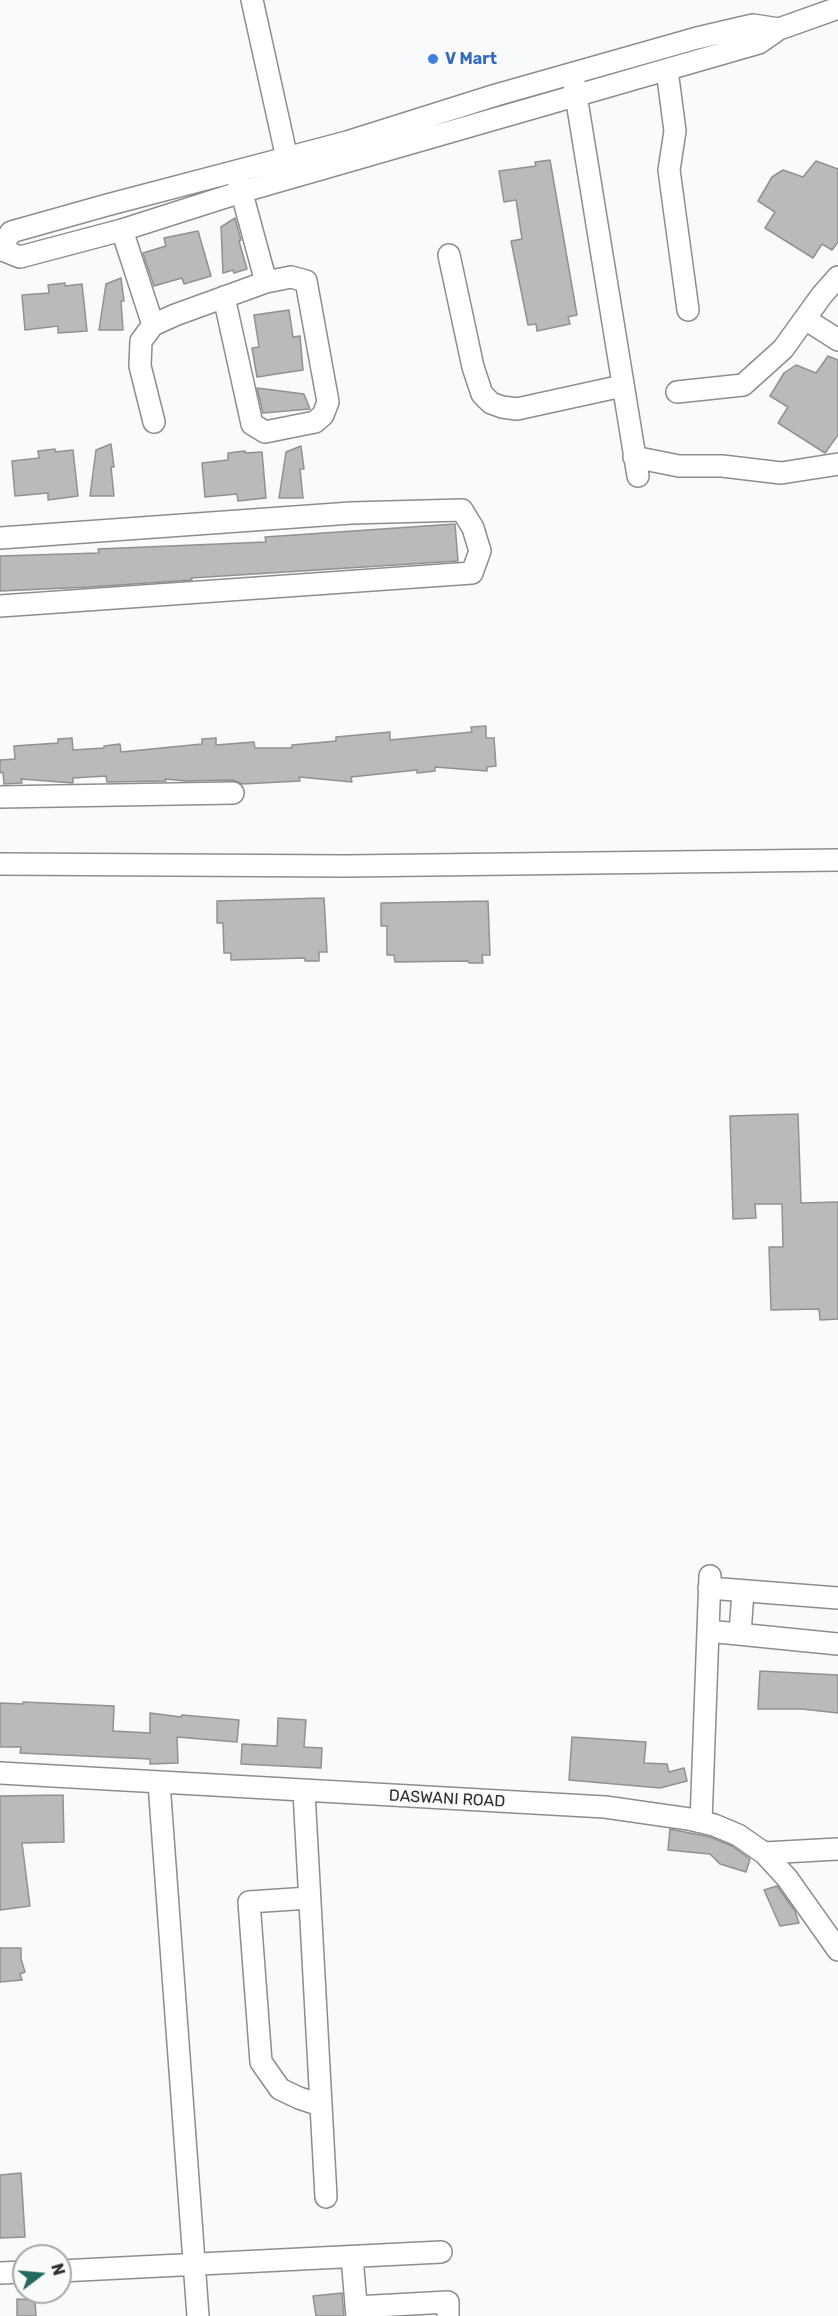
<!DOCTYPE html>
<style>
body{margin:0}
#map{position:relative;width:838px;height:2316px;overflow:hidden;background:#f9fafb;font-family:Rubik,sans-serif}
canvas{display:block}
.north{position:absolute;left:12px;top:2244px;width:60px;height:60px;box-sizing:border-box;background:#f9fafb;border:2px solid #a7a8a9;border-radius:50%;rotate:74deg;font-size:16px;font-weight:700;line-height:24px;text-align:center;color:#2d2d2e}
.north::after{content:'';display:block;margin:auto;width:21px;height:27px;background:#22695d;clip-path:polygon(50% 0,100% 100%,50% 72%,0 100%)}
</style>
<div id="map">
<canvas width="838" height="2316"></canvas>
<div class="north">N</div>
</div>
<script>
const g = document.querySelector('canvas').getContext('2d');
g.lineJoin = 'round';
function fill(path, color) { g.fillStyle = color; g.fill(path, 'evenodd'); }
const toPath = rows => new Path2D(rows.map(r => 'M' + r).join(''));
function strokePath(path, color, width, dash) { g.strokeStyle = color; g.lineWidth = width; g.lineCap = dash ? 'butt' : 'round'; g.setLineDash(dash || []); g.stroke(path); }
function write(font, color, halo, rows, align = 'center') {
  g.font = font + ' Rubik,sans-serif'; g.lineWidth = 4.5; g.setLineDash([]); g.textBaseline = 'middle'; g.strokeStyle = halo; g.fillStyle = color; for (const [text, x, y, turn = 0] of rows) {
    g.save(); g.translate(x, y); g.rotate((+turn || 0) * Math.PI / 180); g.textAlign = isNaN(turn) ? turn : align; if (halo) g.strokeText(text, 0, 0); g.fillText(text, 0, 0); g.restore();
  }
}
const building = toPath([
 [550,160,577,315,568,317,570,324,537,331,536,324,528,325,511,241,522,239,516,200,504,202,499,171,536,166,535,162,550,160],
 [816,161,838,169,838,242,832,250,822,244,813,258,765,228,775,212,758,201,772,177,783,170,803,177,816,161],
 [235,218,241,240,239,241,247,269,234,273,233,270,223,273,221,227,235,218],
 [198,231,211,276,184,284,182,278,154,286,143,253,166,246,164,238,198,231],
 [121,278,124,301,121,301,123,330,99,330,106,284,121,278],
 [65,283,65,286,82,284,87,331,58,333,58,326,25,330,22,295,49,293,48,285,65,283],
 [289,310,293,337,300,336,303,370,257,377,252,348,259,347,254,315,289,310],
 [828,356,838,360,838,435,825,453,778,423,788,407,770,396,784,373,796,365,816,373,828,356],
 [257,388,304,394,310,409,263,413,257,388],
 [111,444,114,467,111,467,114,496,90,496,96,450,111,444],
 [301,446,304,469,300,469,303,498,279,498,286,452,301,446],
 [55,449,55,452,73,450,78,496,48,500,48,493,15,496,12,461,39,458,38,451,55,449],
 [245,451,245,453,262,452,266,498,238,501,237,494,205,497,202,463,228,460,228,453,245,451],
 [455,524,458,561,191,578,192,580,89,587,0,591,0,556,99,553,98,549,266,542,265,537,455,524],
 [486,726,486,738,494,738,496,766,487,767,487,771,435,767,435,771,417,773,417,770,351,777,352,782,299,777,300,781,242,784,233,780,186,781,165,779,166,781,107,782,106,776,73,778,73,783,21,779,22,783,4,784,3,772,0,773,0,760,15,759,14,746,58,743,58,739,72,738,73,750,104,748,104,746,120,744,121,752,202,744,202,739,216,738,216,745,254,742,255,748,292,748,292,745,336,741,336,737,390,732,390,740,472,732,471,727,486,726],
 [324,898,327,952,319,952,319,961,305,961,305,958,231,960,231,953,224,953,223,923,217,923,217,901,324,898],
 [488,901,490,955,482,955,483,963,469,963,468,961,395,962,394,955,387,955,387,926,381,926,381,903,488,901],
 [798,1114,801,1203,838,1202,838,1319,820,1320,819,1309,771,1310,769,1247,783,1247,782,1204,755,1204,756,1218,733,1219,730,1116,798,1114],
 [760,1671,838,1675,838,1713,802,1709,758,1709,760,1671],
 [23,1702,114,1706,113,1731,150,1733,150,1713,181,1717,182,1715,239,1720,237,1742,177,1737,178,1763,150,1764,150,1759,20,1753,21,1747,0,1747,0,1703,23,1704,23,1702],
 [278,1718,306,1720,304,1747,322,1748,321,1768,241,1764,242,1744,277,1746,278,1718],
 [572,1737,646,1742,644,1763,667,1764,669,1772,684,1768,687,1781,660,1788,569,1780,572,1737],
 [63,1795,64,1842,22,1843,30,1906,0,1910,0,1796,63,1795],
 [670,1829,710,1837,732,1846,750,1859,746,1872,720,1864,710,1854,668,1850,670,1829],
 [777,1886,795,1911,799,1923,780,1926,764,1890,777,1886],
 [0,1948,21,1948,21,1959,25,1972,20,1974,22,1980,0,1982,0,1948],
 [21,2173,25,2237,0,2238,0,2175,21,2173],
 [342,2293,344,2316,316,2316,313,2296,342,2293],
 [17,2299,35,2300,36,2316,17,2316,17,2299]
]);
fill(building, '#bbbab9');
strokePath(building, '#929090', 1.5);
const minor = toPath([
 [252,0,290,172],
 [667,70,675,131,669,170,688,310],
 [574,83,638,476],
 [238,179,266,282],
 [122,230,153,325],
 [0,249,20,257,122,230,241,192,759,43,779,29,838,8],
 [0,249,11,232,107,205,347,142,496,95,697,38,753,25,779,29],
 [449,255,473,367,482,394,491,403,502,407,517,409,622,386],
 [805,319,838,340],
 [677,392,743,385,783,349,822,295,838,277],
 [154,422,140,366,141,341,153,325,175,315,266,282,291,277,306,281,328,402,323,415,315,422,265,432,252,424,224,297],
 [634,457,679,466,722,466,781,473,838,464],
 [0,538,351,513,462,510,473,528,480,551,472,573,0,606],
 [0,797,233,793],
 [0,864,346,866,838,860],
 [709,1588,838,1598],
 [708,1631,838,1644],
 [740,1634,743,1591],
 [0,1773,605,1807,689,1819,714,1825,738,1835,764,1853,787,1878,838,1950],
 [159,1783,198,2316],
 [304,1792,326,2197],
 [701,1822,710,1576],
 [764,1853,838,1849],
 [309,1898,249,1902,261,2062,280,2089,299,2098,320,2105],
 [352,2257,357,2316],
 [60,2271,441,2252],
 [0,2273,24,2272],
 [356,2307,448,2302,448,2316]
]);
strokePath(minor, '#8c8d8e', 24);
strokePath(minor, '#fff', 21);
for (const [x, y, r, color] of [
 [433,59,6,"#3f7fe0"]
]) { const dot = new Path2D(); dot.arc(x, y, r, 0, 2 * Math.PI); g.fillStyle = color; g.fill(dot); strokePath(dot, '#f9fafb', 2); }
write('bold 16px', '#366cbe', '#f9fafb', [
 ["V Mart",445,59]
], 'left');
write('16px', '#2d2d2e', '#f9fafb', [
 ["DASWANI ROAD",447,1799,3]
]);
</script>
